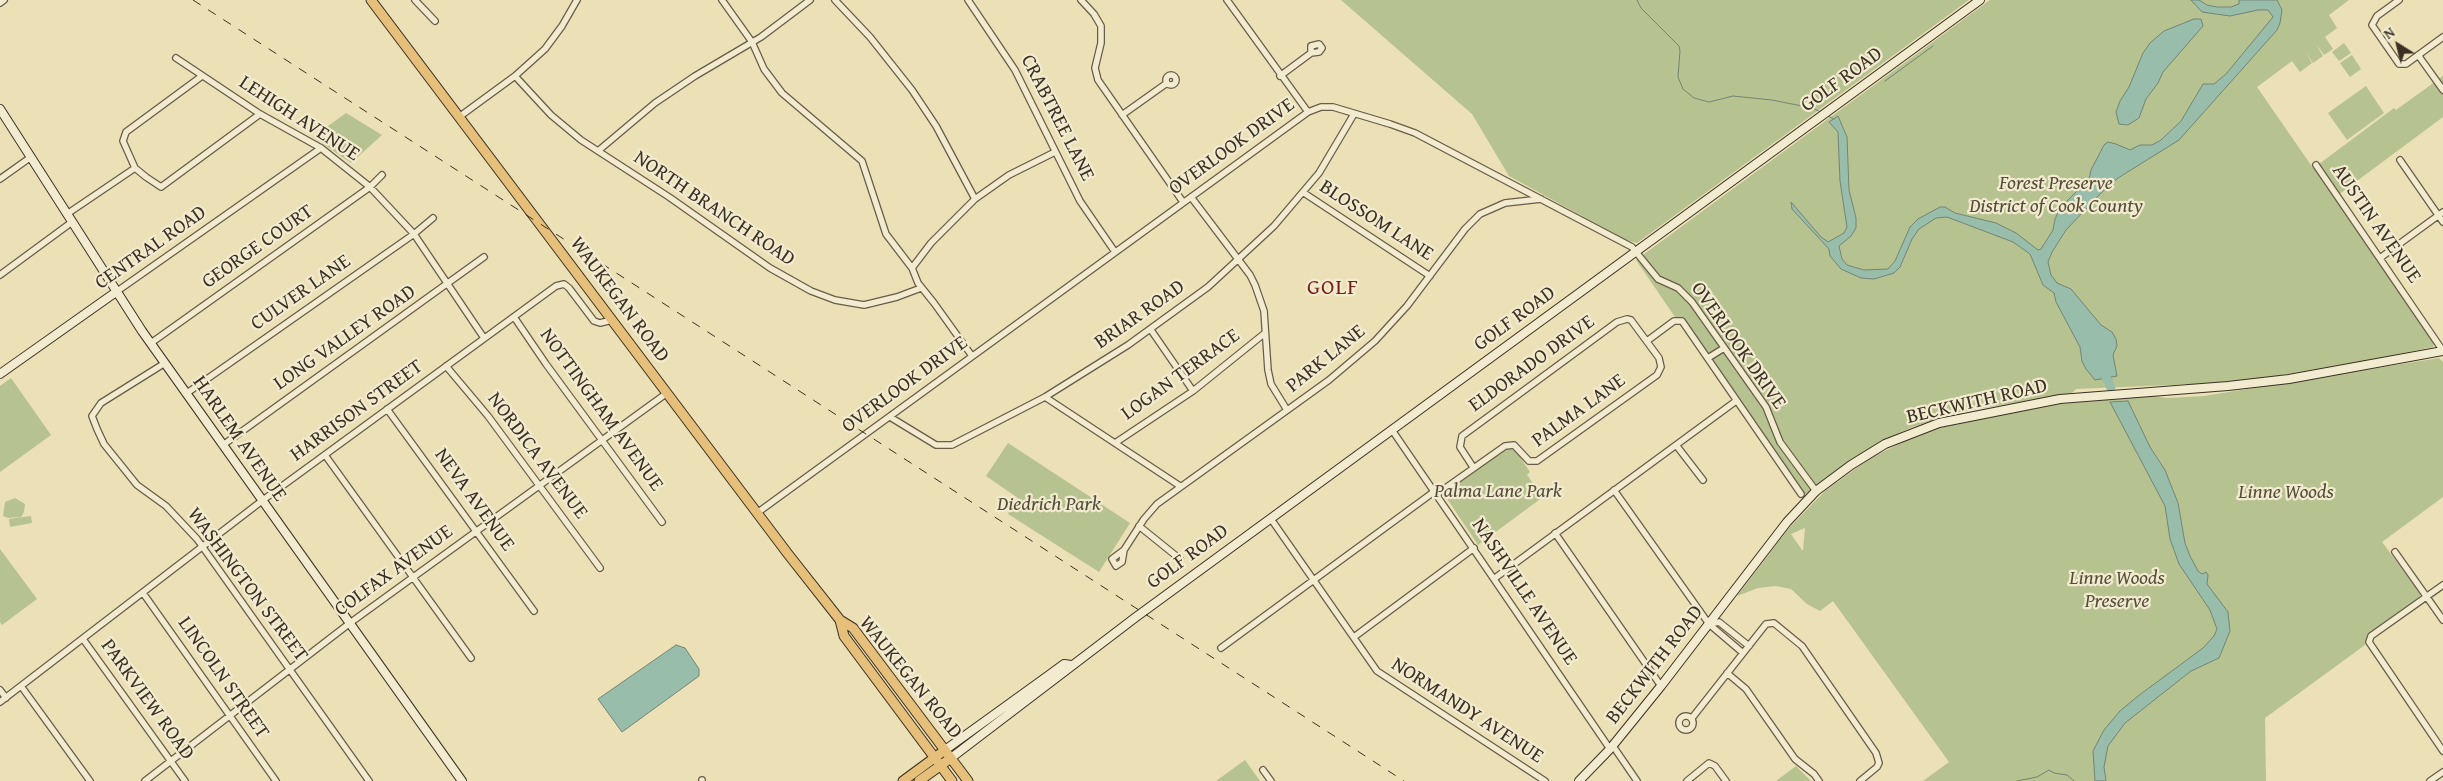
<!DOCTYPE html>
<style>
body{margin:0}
#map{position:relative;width:2443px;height:781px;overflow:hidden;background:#ebe0b6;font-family:"Gentium Book Plus",serif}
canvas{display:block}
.north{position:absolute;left:2373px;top:20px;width:50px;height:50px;-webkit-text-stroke:4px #f2ebd0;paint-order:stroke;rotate:324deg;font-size:14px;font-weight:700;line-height:20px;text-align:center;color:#3b3023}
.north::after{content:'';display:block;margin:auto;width:18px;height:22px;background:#3b3023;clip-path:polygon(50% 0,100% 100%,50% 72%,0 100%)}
</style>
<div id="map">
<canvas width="2443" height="781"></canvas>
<div class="north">N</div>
</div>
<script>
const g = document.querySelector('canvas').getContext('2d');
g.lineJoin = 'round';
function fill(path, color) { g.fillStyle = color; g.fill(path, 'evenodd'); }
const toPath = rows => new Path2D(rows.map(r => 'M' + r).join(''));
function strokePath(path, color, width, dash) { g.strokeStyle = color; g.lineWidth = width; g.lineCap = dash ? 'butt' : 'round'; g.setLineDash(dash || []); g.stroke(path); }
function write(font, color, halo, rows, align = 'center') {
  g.font = font + ' "Gentium Book Plus",serif'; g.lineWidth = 4.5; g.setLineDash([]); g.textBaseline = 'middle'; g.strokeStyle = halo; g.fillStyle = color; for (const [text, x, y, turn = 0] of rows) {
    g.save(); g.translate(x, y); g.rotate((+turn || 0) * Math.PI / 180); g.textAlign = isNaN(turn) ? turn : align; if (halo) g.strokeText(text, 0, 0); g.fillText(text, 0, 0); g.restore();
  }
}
fill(toPath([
 [1341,0,1969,0,1637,243,1626,240,1509,176,1472,114],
 [1990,0,2349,0,2329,15,2337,28,2325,37,2333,49,2324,55,2316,44,2323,56,2313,63,2305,51,2312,63,2300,72,2292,61,2257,87,2313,168,2315,167,2434,342,2433,347,2365,361,2240,382,2076,389,2072,393,1960,412,1910,428,1878,443,1845,464,1805,495,1685,320,1675,317,1636,260],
 [2344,43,2351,53,2339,61,2332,52],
 [2352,55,2361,69,2350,77,2340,63],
 [2443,76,2443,117,2338,195,2319,164,2394,108,2396,110],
 [2366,86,2384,113,2347,140,2328,113],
 [346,113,382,135,351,163,313,137],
 [2439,358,2443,362,2443,497,2382,542,2420,593,2420,597,2367,636,2365,645,2265,718,2266,781,1923,781,1949,762,1833,601,1820,611,1807,604,1791,589,1776,586,1758,588,1737,596,1789,528,1825,491,1870,458,1926,431,1954,423,2059,404,2154,396,2167,398,2204,396],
 [1805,528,1803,550,1802,550,1791,534],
 [11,378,51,435,0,472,0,386],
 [1008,443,1130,523,1099,572,1008,514,1018,498,986,476],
 [1508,448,1516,451,1530,472,1527,475,1543,497,1478,545,1444,494],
 [15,498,25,504,24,512,21,517,8,518,3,516,5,502],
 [31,516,32,523,10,527,9,519],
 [0,549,37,599,2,625,0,622],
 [1245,760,1260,781,1216,781],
 [1796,766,1811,781,1776,781]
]), '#b6c28f');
const water = toPath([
 [2191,0,2199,0,2207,5,2217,7,2231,7,2239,4,2239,0,2277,0,2282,10,2280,23,2277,30,2179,140,2118,178,2100,194,2066,230,2052,252,2048,262,2051,275,2057,283,2071,289,2101,325,2112,332,2116,339,2117,346,2113,355,2117,376,2095,380,2086,369,2082,361,2080,347,2056,302,2054,293,2043,285,2030,254,2013,242,1947,217,1936,218,1919,229,1912,239,1900,267,1894,273,1874,279,1861,278,1841,269,1830,256,1829,249,1792,209,1791,202,1821,237,1828,242,1844,233,1847,227,1840,181,1838,132,1829,122,1838,116,1847,137,1849,190,1856,218,1856,228,1851,236,1839,246,1842,259,1847,265,1864,270,1888,269,1895,261,1910,227,1918,219,1940,207,1945,207,1955,213,1996,223,2016,233,2038,250,2041,249,2053,230,2055,219,2060,208,2089,179,2091,170,2104,145,2108,142,2116,144,2130,150,2140,145,2152,145,2161,140,2181,121,2203,84,2214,84,2226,74,2273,17,2268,10,2258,10,2230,16,2202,12,2191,0],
 [2194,19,2201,19,2203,26,2163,72,2158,83,2146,99,2139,118,2128,125,2119,124,2116,112,2120,101,2129,87,2143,53,2150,43,2164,31,2194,19],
 [2128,401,2150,447,2165,470,2178,503,2185,543,2190,556,2198,571,2202,574,2206,572,2208,575,2207,584,2228,612,2230,631,2219,658,2191,671,2125,723,2108,746,2104,767,2106,781,2095,781,2093,751,2104,730,2120,711,2138,696,2203,648,2214,636,2217,629,2210,610,2179,564,2170,539,2165,506,2110,402,2128,401],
 [676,645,685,648,699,669,699,676,622,732,598,699,676,645]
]);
fill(water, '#99bdab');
strokePath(water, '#738575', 1);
strokePath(toPath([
 [1637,0,1641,8,1679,46,1680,51,1678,77,1683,89,1694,98,1709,102,1733,96,1772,100,1812,108,1821,112],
 [1885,81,1933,46],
 [1826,115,1834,119],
 [2017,781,2037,777,2049,770,2054,773,2067,775,2074,781]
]), '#738575', 1);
strokePath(toPath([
 [2102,368,2111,388]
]), '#99bdab', 9);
const street = toPath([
 [415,0,435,21],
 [722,0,752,42,764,69,782,93,862,161,886,234,912,268,918,283,934,303,972,356],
 [835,0,870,37,912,90,936,126,975,199],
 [968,0,1015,70,1080,201,1115,252],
 [1081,0,1094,14,1101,26,1101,43,1095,68,1098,80,1183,202],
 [1227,0,1308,112],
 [2399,0,2377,16,2372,25,2399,64,2406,64,2443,37],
 [0,3,4,0],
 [2418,55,2443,90],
 [176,58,260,114,321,148,370,187,414,234,484,338],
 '1166 80a5 5 0 1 1 10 0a5 5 0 1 1-10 0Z',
 [202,76,126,132,123,141,135,168,146,177,161,187,260,114],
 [515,76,551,115,581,140,669,197,770,268,811,291,835,300,864,305,897,297,921,288],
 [1280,76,1311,53,1319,52,1322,48,1319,44,1311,46,1311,53],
 [1122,115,1167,83],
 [459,117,515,76,545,49,562,26,577,0],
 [598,151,655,103,695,76,761,37,810,0],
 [2400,160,2443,222],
 [2316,165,2443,351],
 [0,179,31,157],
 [1304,193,1430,276],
 [1191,197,1250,275,1255,285,1264,311,1268,370,1271,384,1287,410],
 [67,214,135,168],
 [2380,258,2443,212],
 [912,268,931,243,975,199,1009,175,1055,152],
 [0,275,72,222],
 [116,292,321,148],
 [514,317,546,364,662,522],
 [1151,330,1193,391],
 [1647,341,1674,321,1682,321,1801,494],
 [151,343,370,187,382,175],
 [1708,358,1724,348],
 [165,363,101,403,92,416,97,429,104,444,137,485,166,506,197,539,369,781],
 [446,366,488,416,600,568],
 [187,393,414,234,433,218],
 [1045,397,1180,486],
 [387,409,534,611],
 [890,417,936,445,952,445,1045,397,1128,345,1208,287,1274,226,1319,173,1354,114],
 [1392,430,1610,749],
 [1115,443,1193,391,1265,333],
 [223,445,484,257],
 [1676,445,1703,480],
 [325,455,471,658],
 [1614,490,1709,624,1743,653],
 [1437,494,1505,446,1514,445,1529,461,1537,461,1657,375,1661,367,1659,358,1631,320,1627,319,1617,322,1462,436,1460,447,1473,467],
 [757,513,1308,112,1321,107,1333,107,1390,124,1415,133,1632,247,1658,279,1678,288,1692,302,1766,407,1780,442,1816,491],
 [1271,519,1377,671,1545,781],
 [1139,526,1180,559],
 [1555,533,1661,686],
 [1124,550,1112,559,1116,566,1122,562,1124,550,1144,519,1157,504,1329,380,1375,341,1407,306,1465,229,1480,214,1505,203,1541,199],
 [2395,552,2443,620],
 [1495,578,1736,401],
 [2443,585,2371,636,2369,642,2443,751],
 [143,593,276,781],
 [1709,624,1719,622,1749,646],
 [1354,637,1474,548],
 [83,639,185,781],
 [1221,648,1435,491],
 [1727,673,1746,689,1795,759,1814,774,1819,781],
 [21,686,90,781],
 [0,690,6,698],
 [0,702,263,500,556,286,564,284,569,288,594,321,600,323,612,320],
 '1679 723a7 7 0 1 1 14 0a7 7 0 1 1-14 0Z',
 [1692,718,1766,624,1774,623,1802,646,1876,753,1879,763,1877,767,1860,781],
 [1613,746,1637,781],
 [1263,770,1271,781],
 [702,780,702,781],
 [145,781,350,623,667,393],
 [1687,781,1709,763,1715,766,1726,781],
 [2430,781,2443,772]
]);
const secondary = toPath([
 [0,109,142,331,462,781],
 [0,374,116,292],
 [945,750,1049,675,1064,664,1071,665],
 [951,758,1136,617,1980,0],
 [1579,781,1610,749,1661,686,1787,522,1816,491,1851,465,1885,444,1939,423,2060,399,2228,386,2289,379,2443,351]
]);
const primary = toPath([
 [371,0,788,554,840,620,853,628,968,781],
 [840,620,844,636,952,781],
 [903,781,945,750],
 [919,781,951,758]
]);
strokePath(street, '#675c48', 8);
strokePath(secondary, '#3b3023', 10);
strokePath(primary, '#3b3023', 11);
strokePath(street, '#f2ebd0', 5.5);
strokePath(secondary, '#f2ebd0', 8);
strokePath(primary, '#e6c07b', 9);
strokePath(toPath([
 [193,0,1404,781]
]), '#3b3023', 1, [9, 9]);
write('20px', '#3b3023', '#f2ebd0', [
 ["GOLF ROAD",1842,80,-36],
 ["CRABTREE LANE",1057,118,63],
 ["LEHIGH AVENUE",299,119,33],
 ["OVERLOOK DRIVE",1232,147,-36],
 ["NORTH BRANCH ROAD",714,209,34],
 ["BLOSSOM LANE",1376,221,33],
 ["AUSTIN AVENUE",2376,224,55],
 ["GEORGE COURT",258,247,-35],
 ["CENTRAL ROAD",151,248,-35],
 ["CULVER LANE",301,293,-35],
 ["WAUKEGAN ROAD",619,300,53],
 ["BRIAR ROAD",1140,315,-35],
 ["GOLF ROAD",1515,319,-36],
 ["LONG VALLEY ROAD",345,338,-35],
 ["OVERLOOK DRIVE",1738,346,55],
 ["PARK LANE",1326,359,-39],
 ["ELDORADO DRIVE",1532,364,-36],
 ["LOGAN TERRACE",1181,375,-36],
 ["OVERLOOK DRIVE",905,385,-36],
 ["BECKWITH ROAD",1977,402,-13],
 ["NOTTINGHAM AVENUE",601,410,54],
 ["HARRISON STREET",357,411,-36],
 ["PALMA LANE",1579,411,-36],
 ["HARLEM AVENUE",239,439,55],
 ["NORDICA AVENUE",537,456,53],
 ["NEVA AVENUE",474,500,54],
 ["GOLF ROAD",1188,557,-36],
 ["COLFAX AVENUE",394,571,-36],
 ["WASHINGTON STREET",247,585,53],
 ["NASHVILLE AVENUE",1524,592,56],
 ["BECKWITH ROAD",1655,665,-52],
 ["LINCOLN STREET",223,678,55],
 ["WAUKEGAN ROAD",910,678,51],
 ["PARKVIEW ROAD",147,700,54],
 ["NORMANDY AVENUE",1467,711,33]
]);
write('italic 20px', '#544d39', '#f2ebd0', [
 ["Forest Preserve",2056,184],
 ["District of Cook County",2056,207],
 ["Palma Lane Park",1498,492],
 ["Linne Woods",2286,493],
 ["Diedrich Park",1049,505],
 ["Linne Woods",2117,579],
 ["Preserve",2117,602]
]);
g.letterSpacing = '1px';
write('22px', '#7a1f14', '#f2ebd0', [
 ["GOLF",1333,288]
]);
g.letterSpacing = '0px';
</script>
